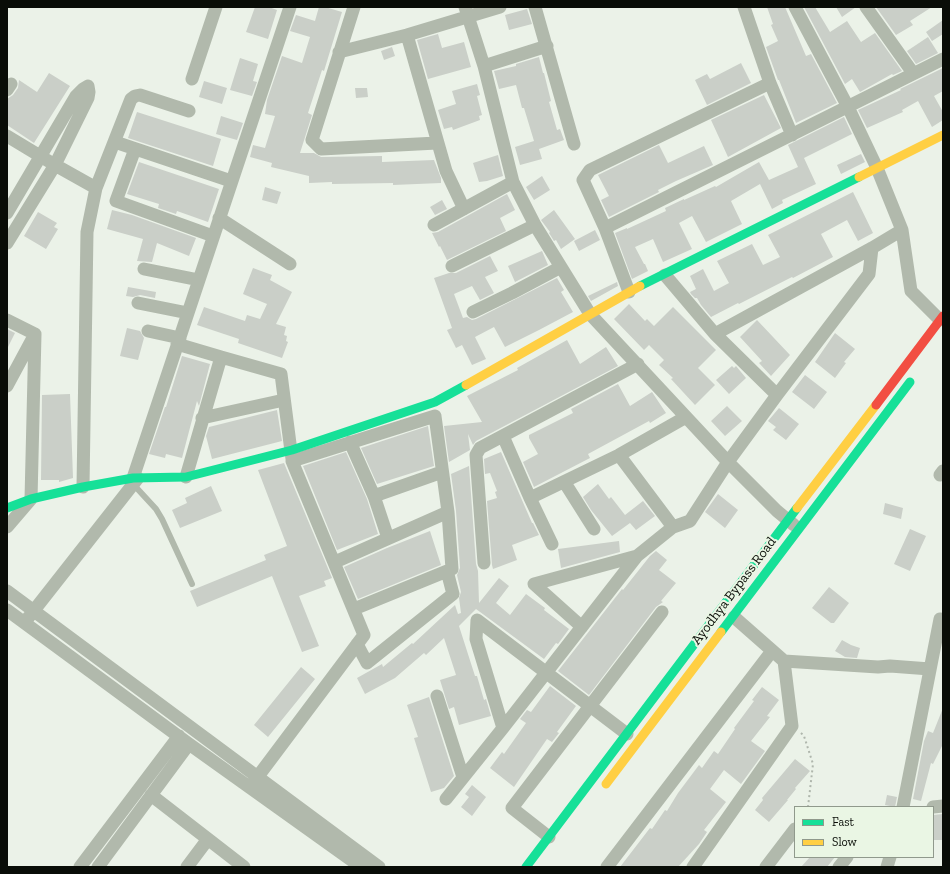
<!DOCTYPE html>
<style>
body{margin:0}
#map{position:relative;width:950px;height:874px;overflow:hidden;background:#ebf2e8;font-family:"Zilla Slab",serif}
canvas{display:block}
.frame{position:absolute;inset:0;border:8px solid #090d07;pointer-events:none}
.legend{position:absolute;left:794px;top:806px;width:140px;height:52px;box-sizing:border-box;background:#eaf6e4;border:1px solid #90998c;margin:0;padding:5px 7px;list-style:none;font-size:12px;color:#090d07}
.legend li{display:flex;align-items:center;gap:8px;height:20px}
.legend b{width:20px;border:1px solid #90998c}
</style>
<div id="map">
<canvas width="950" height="874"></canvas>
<div class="frame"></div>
<ul class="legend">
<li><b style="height:5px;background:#16e098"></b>Fast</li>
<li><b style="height:5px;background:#ffcf43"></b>Slow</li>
</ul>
</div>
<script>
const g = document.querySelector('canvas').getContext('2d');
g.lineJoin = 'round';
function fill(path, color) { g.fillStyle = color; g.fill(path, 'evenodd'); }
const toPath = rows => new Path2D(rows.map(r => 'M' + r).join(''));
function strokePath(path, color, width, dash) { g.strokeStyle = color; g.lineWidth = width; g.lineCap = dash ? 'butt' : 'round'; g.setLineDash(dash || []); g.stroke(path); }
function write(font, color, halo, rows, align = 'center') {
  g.font = font + ' "Zilla Slab",serif'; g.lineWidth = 4; g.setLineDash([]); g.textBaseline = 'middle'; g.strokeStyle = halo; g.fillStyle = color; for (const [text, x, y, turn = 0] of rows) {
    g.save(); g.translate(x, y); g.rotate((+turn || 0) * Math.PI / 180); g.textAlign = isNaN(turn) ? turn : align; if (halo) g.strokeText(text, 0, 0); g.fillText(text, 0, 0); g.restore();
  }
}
fill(toPath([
 [255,7,269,7,277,10,268,39,246,32],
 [319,7,325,7,342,12,324,71,322,70,308,113,312,115,300,153,314,153,321,157,382,156,382,162,434,160,441,178,441,183,393,185,393,183,332,184,332,182,309,183,309,176,271,167,272,163,250,157,253,145,265,148,275,116,265,114,267,100,282,56,302,63,310,37,290,31,296,15,315,21],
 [767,7,785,7,806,56,811,54,837,103,796,123,779,80,778,80,766,47,778,41,771,25,773,24],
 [804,7,815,7,830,32,847,21,861,42,875,33,902,71,893,75,892,74,860,92,852,79,845,84],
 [836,7,856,7,842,17],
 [876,7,932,7,910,21,913,25,896,35],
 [527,9,532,24,509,30,505,15],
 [943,20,943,34,932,41,926,32],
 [438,34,442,48,464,42,471,67,428,79,417,40],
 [928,37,938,53,916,64,907,51],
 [392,47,395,56,384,60,381,51],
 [539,57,543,73,544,73,551,101,549,102,557,130,560,129,564,140,539,149,542,159,520,165,515,147,534,141,524,108,522,108,516,85,499,89,494,71,516,66,516,64],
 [240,58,258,64,253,81,257,82,252,96,230,90],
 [741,63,751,83,707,105,695,80,707,74,710,79],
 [943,68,943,91,934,96,943,112,943,120,932,127,918,101,902,110,903,112,867,128,858,110,901,90,900,89],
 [49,73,70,86,34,143,7,125,7,99,13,95,18,88,19,80,37,92],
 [204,81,227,88,222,104,199,97],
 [477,84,480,95,477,96,482,115,479,116,480,120,453,130,452,127,444,129,438,110,456,104,452,91],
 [355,88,367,88,368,97,356,98],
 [764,95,781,128,728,157,711,120],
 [137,112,221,139,213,166,128,138],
 [221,116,243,123,237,140,216,134],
 [844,117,852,134,804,158,816,184,782,200,783,203,772,209,760,184,731,201,742,224,706,242,692,216,679,223,692,249,663,262,653,239,635,247,644,264,645,264,648,271,632,279,615,233,627,228,627,229,666,211,665,208,684,199,684,200,715,186,716,187,759,162,769,180,798,167,788,145],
 [659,145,668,163,704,146,713,165,676,181,658,190,659,192,609,217,601,200,609,196,598,175],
 [861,154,865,162,841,174,837,165],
 [498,155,503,176,487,181,479,182,473,163],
 [139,162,219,189,208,222,177,211,176,214,158,208,159,204,127,194],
 [542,176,550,190,534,200,526,187],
 [265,187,281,192,277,204,262,200],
 [853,192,873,233,858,241,847,220,821,234,833,257,793,278,792,277,739,304,738,303,711,317,701,305,697,298,695,298,691,294,690,292,696,289,690,276,703,269,714,291,729,283,717,261,752,244,763,265,780,257,768,235],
 [507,194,515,210,500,218,506,231,447,260,440,246,439,247,432,233,438,232],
 [442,200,447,209,435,215,430,207],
 [112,210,132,215,196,238,189,256,157,243,152,262,137,261,143,239,107,229],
 [554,210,575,239,561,249,556,240,554,241,549,233,550,232,541,220],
 [38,212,57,223,54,227,58,229,46,249,24,236],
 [595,230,600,240,579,251,574,241],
 [542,251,548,265,515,282,508,266],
 [490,256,498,271,485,277,494,293,480,300,472,286,454,294,463,318,467,317,472,320,476,319,557,278,564,290,561,292,573,312,539,330,505,347,494,327,475,337,486,359,472,365,462,345,456,348,447,330,452,328,434,278,449,273,456,273],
 [253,268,272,275,270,280,292,292,276,324,286,327,284,335,287,336,286,341,288,342,282,358,238,343,239,339,197,325,204,307,245,321,247,315,260,319,267,304,243,294],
 [617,282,618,286,591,301,588,296],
 [128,287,156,292,155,298,140,295,133,297,126,296],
 [629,304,645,321,647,319,654,326,673,307,716,350,698,368,715,385,695,405,671,379,673,378,659,365,664,360,649,345,644,350,614,319],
 [757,320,790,355,771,376,759,363,762,361,740,337],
 [127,328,140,331,144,338,138,360,120,356],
 [7,329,15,333,7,349],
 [835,333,855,349,844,362,846,363,835,378,815,362],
 [567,340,580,364,606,347,618,366,476,441,473,445,468,434,470,450,449,462,444,426,482,422,467,396,518,370,517,368],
 [182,356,210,364,199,406,197,401,182,458,166,454,165,458,149,454,165,407,166,407],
 [732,366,734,368,736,366,746,378,729,394,716,380],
 [805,375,827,392,814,409,792,392],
 [618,384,630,406,652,392,666,413,650,423,649,421,588,454,590,458,534,487,523,462,538,454,529,438,529,435,573,413,571,409],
 [70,394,73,478,59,482,59,480,41,480,42,395],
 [727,406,742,421,725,436,711,421],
 [779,408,799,424,786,440,773,430,776,427,768,421],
 [277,410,282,441,212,459,206,436,209,427],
 [428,426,434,466,377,484,361,448],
 [346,452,367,499,378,534,337,550,303,466],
 [501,452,532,523,533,523,539,535,512,545,517,560,493,569,492,565,487,501,497,498,495,492,497,491,490,473,485,474,484,459],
 [284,463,332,578,324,581,326,586,299,596,319,646,302,652,272,576,197,607,190,591,266,560,264,555,287,546,258,470],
 [469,466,476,564,478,571,479,603,499,578,509,586,496,603,510,615,526,594,545,608,544,610,569,629,558,644,556,643,544,659,476,609,459,626,475,676,477,676,484,700,486,699,491,716,459,725,454,707,449,709,440,680,456,675,444,638,426,655,424,653,395,678,365,694,357,678,382,664,383,667,412,643,413,644,455,605,458,614,461,613,459,598,461,592,457,575,460,568,456,511,451,474],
 [598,484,609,499,611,497,625,515,643,501,655,516,636,530,630,523,612,536,591,510,583,497],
 [211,486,222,511,180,528,172,510,187,503,185,498],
 [718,494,738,510,725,528,705,512],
 [885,503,903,508,901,519,883,514],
 [910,529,926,536,910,571,894,564],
 [430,531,441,565,358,599,344,567,387,548],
 [619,541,620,552,561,568,558,549],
 [656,551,667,560,659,570,676,583,661,601,663,602,656,607,589,695,558,671,622,589,623,590,650,556],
 [829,587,849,603,834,623,831,623,812,608],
 [842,640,851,645,860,648,857,658,845,657,835,651],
 [301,667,315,679,268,737,254,725],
 [550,686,576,706,557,732,559,733,552,742,547,739,514,787,490,768,502,752,504,754,526,723,520,719,527,710,531,712],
 [762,687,779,700,767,716,770,717,751,741,765,751,741,784,724,770,710,789,726,802,704,830,707,832,699,844,678,867,620,867,650,828,652,829,665,810,667,811,678,793,699,765,702,768,714,751,718,754,735,729,734,728,754,701,752,700],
 [429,697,454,776,444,788,431,792,414,738,418,737,407,705],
 [943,708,943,744,933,764,931,763,921,801,913,799,924,741,928,731,933,733],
 [795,759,810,771,795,788,796,789,787,800,788,800,769,822,755,810,763,800,762,798],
 [472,785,486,797,472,816,461,807,469,797,465,794],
 [887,795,897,797,895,807,885,805],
 [943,814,943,840,933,840,933,815],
 [810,857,835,857,827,867,801,867]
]), '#cacfc8');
strokePath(toPath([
 [801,733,804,736,813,764,808,807]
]), '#afb6ac', 2, [2, 3]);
strokePath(toPath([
 [133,484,156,509,162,519,192,584]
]), '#b1b9ac', 6);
strokePath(toPath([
 [354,7,312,140,321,149,437,143],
 [465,7,484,66,513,182,535,225,590,314,728,462,777,511,794,525],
 [535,7,574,144],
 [744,7,770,83,792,135],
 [795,7,848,107,877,168,902,230,911,291,940,320],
 [866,7,913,73],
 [407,35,446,171,464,209],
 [339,52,407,35,500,7],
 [484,66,547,46],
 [192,79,216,7],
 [7,90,11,84],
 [7,136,55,165,96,188],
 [115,142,231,181],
 [135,149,116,201,213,236],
 [7,213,76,96,83,89,88,86,89,92,88,98,55,165,7,243],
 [219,218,290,264],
 [434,225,513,182],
 [605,228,943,59],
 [452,266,535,225],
 [144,269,199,280],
 [665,275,715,334,777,395],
 [629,292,605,228,583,180,590,170,770,83],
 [138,303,188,313],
 [473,312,512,293,561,267],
 [7,320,35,334,7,386],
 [148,331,180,338],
 [715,334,872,248,902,230],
 [177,344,221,357],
 [202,418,284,400],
 [503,436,530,498,552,544],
 [350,442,374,496,388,538],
 [619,455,673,527,690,521,728,462,777,395,869,274,872,248],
 [940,475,943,471],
 [186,477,221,357,281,374,292,459],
 [133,478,290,7],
 [565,483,594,529],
 [83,487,87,232,96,188,131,99,135,96,140,95,189,111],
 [374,496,442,472],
 [530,498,619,455,686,417],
 [7,527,31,499,35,334],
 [335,562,448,512],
 [484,563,476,455,480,448,638,364],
 [7,591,379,867],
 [7,610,189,744,361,867],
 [28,618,138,478],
 [582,627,534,584,637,556],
 [357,644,367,663,453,594,447,571],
 [784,661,878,667,890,666,930,669],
 [437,696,463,777],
 [503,728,476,639,477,620,627,734],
 [250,787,364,635,292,461,435,416,448,512,452,569,354,609],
 [151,795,244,867],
 [446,799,503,728,637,556,673,527],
 [903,807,940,619],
 [933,807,943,806],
 [549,837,512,808,662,612],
 [80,867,179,736],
 [98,867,189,744],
 [187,867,208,839],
 [607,867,772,651],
 [693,867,792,726,784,661,734,617],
 [766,867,795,829],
 [839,867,847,857],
 [887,867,890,857]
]), '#b1b9ac', 13);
strokePath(toPath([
 [640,286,859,177],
 [7,508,31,499,83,487,133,478,186,477,292,450,435,402,466,385],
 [721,632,910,382],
 [526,867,797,508]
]), '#16e098', 9);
strokePath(toPath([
 [859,177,943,135],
 [466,385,640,286],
 [797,508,876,405],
 [606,784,721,632]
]), '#ffcf43', 9);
strokePath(toPath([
 [876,405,943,316]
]), '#f24e42', 9);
write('14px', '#090d07', '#eaf6e4', [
 ["Ayodhya Bypass Road",734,591,-53]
]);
</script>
